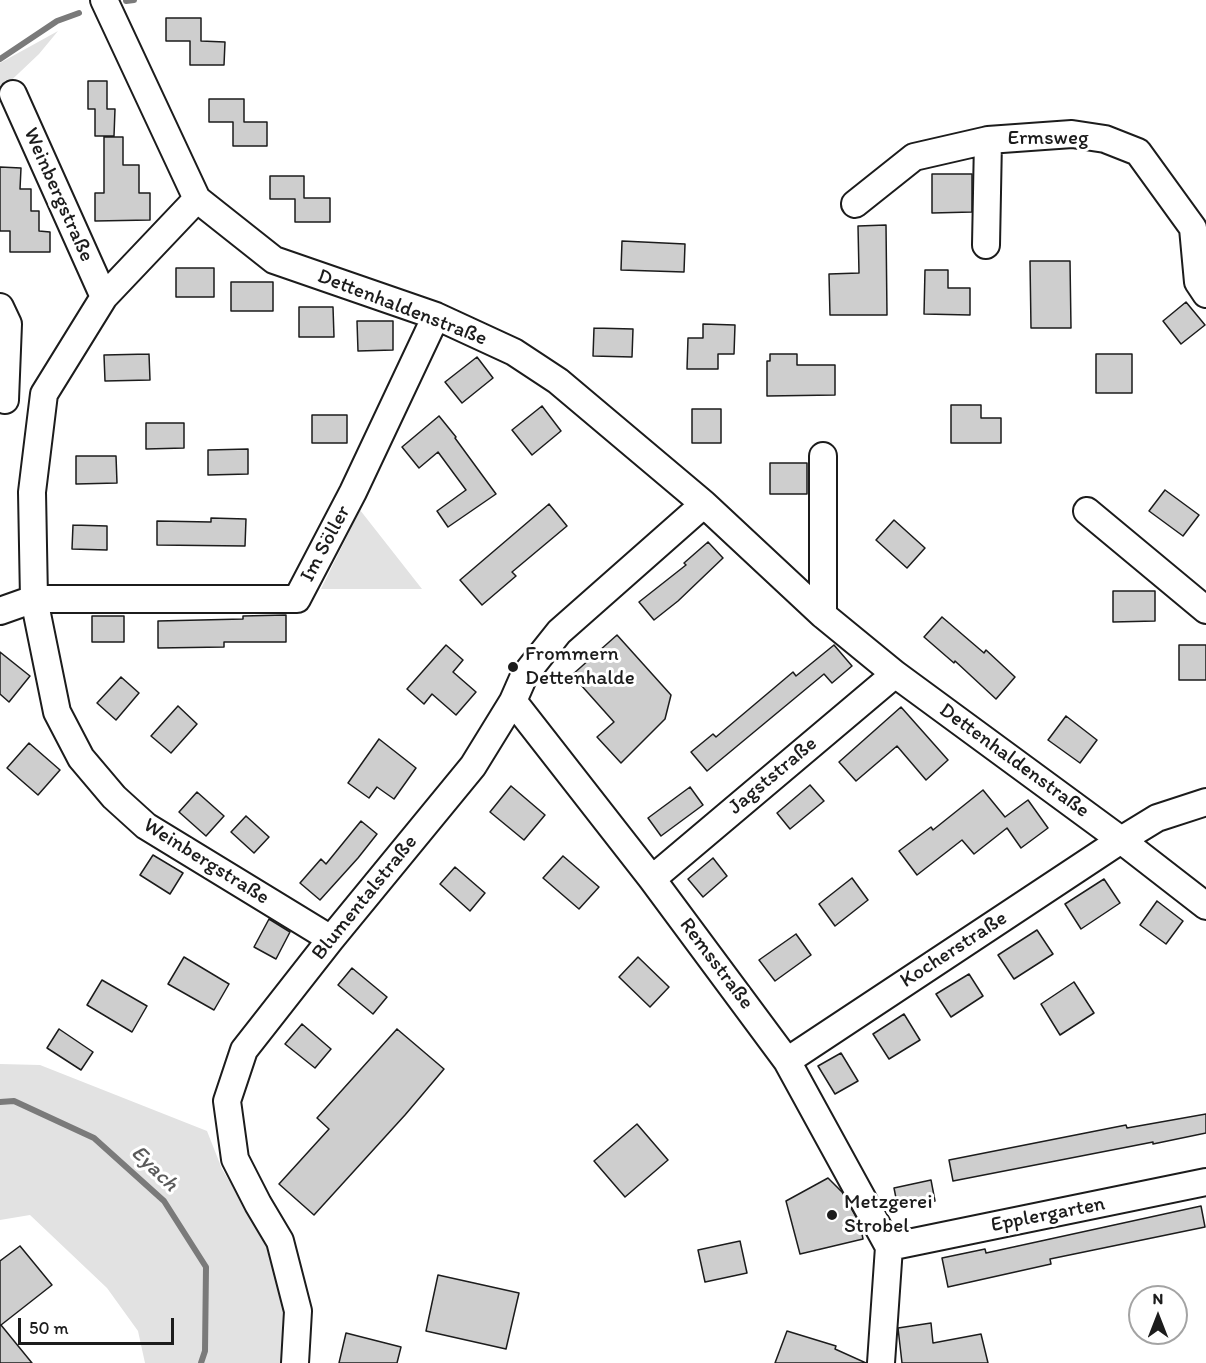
<!DOCTYPE html>
<meta charset="utf-8">
<style>
body{margin:0}
#map{position:relative;width:1206px;height:1363px;overflow:hidden;background:#fff;font-family:Itim,sans-serif}
canvas{display:block}
.north{position:absolute;left:1128px;top:1285px;width:60px;height:60px;box-sizing:border-box;background:#fff;border:2px solid #a4a4a4;border-radius:50%;rotate:0deg;font-size:16px;font-weight:700;line-height:24px;text-align:center;color:#1c1c1c}
.north::after{content:'';display:block;margin:auto;width:21px;height:27px;background:#1c1c1c;clip-path:polygon(50% 0,100% 100%,50% 72%,0 100%)}
.scale{position:absolute;left:18px;top:1318px;width:156px;height:27px;box-sizing:border-box;border:3px solid #1c1c1c;border-top:0;padding-left:8px;font-size:18px;line-height:21px;white-space:nowrap;color:#1c1c1c;-webkit-text-stroke:4px #fff;paint-order:stroke}
</style>
<div id="map">
<canvas width="1206" height="1363"></canvas>
<div class="north">N</div>
<div class="scale">50 m</div>
</div>
<script>
const g = document.querySelector('canvas').getContext('2d');
g.lineJoin = 'round';
function fill(path, color) { g.fillStyle = color; g.fill(path, 'evenodd'); }
const toPath = rows => new Path2D(rows.map(r => 'M' + r).join(''));
function strokePath(path, color, width, dash) { g.strokeStyle = color; g.lineWidth = width; g.lineCap = dash ? 'butt' : 'round'; g.setLineDash(dash || []); g.stroke(path); }
function write(font, color, halo, rows, align = 'center') {
  g.font = font + ' Itim,sans-serif'; g.lineWidth = 6; g.setLineDash([]); g.textBaseline = 'middle'; g.strokeStyle = halo; g.fillStyle = color; for (const [text, x, y, turn = 0] of rows) {
    g.save(); g.translate(x, y); g.rotate((+turn || 0) * Math.PI / 180); g.textAlign = isNaN(turn) ? turn : align; if (halo) g.strokeText(text, 0, 0); g.fillText(text, 0, 0); g.restore();
  }
}
fill(toPath([
 [58,31,39,54,0,91,0,63],
 [360,510,422,589,321,589],
 [0,1064,40,1065,207,1131,222,1169,266,1243,283,1311,281,1363,145,1363,138,1331,107,1288,30,1215,0,1220]
]), '#e2e2e2');
strokePath(toPath([
 [126,1,134,0],
 [0,59,57,21,79,13],
 [0,1102,14,1101,94,1138,164,1201,206,1267,205,1351,201,1363]
]), '#7a7a7a', 6);
const building = toPath([
 [166,18,201,18,201,41,225,42,224,65,190,65,190,41,166,41,166,18],
 [88,81,107,81,107,109,115,109,114,136,95,136,95,109,88,109,88,81],
 [209,99,244,99,244,122,267,122,267,146,233,146,233,122,209,122,209,99],
 [104,137,123,137,123,165,139,165,139,193,150,193,150,220,95,221,95,193,104,193,104,137],
 [0,167,21,168,20,189,31,189,31,211,39,211,39,231,50,232,50,252,10,252,10,231,0,231,0,167],
 [932,174,972,174,972,212,932,213,932,174],
 [270,176,304,176,304,198,330,198,330,222,295,222,295,199,270,199,270,176],
 [886,225,887,315,830,315,829,274,859,273,858,226,886,225],
 [622,241,685,244,684,272,621,270,622,241],
 [1030,261,1070,261,1071,328,1031,328,1030,261],
 [176,268,214,268,214,297,176,297,176,268],
 [925,270,948,270,948,288,970,288,970,315,924,314,925,270],
 [231,282,273,282,273,311,231,311,231,282],
 [1186,302,1205,325,1181,344,1163,321,1186,302],
 [299,307,333,307,334,337,299,337,299,307],
 [357,321,393,321,393,350,358,351,357,321],
 [703,324,735,325,734,354,718,354,718,369,687,369,688,338,703,338,703,324],
 [594,328,633,329,632,357,593,356,594,328],
 [149,354,150,380,105,381,104,355,149,354],
 [770,354,797,354,797,365,835,365,835,395,767,396,767,361,770,361,770,354],
 [1096,354,1132,354,1132,393,1096,393,1096,354],
 [477,357,493,378,462,403,445,382,477,357],
 [951,405,981,405,981,418,1001,418,1001,443,951,443,951,405],
 [542,406,561,431,532,455,512,430,542,406],
 [692,409,721,409,721,443,692,443,692,409],
 [312,415,347,415,347,443,312,443,312,415],
 [439,416,456,437,455,438,496,494,448,527,437,511,466,490,438,452,419,468,402,447,439,416],
 [146,423,184,423,184,448,146,449,146,423],
 [248,449,248,474,208,475,208,450,248,449],
 [76,456,116,456,117,483,76,484,76,456],
 [770,463,807,463,807,494,770,494,770,463],
 [1165,490,1199,515,1183,536,1149,511,1165,490],
 [549,504,567,526,512,572,516,576,482,605,460,580,549,504],
 [211,518,246,519,245,546,157,545,157,521,211,522,211,518],
 [894,520,925,548,907,568,876,540,894,520],
 [73,525,107,526,107,550,72,549,73,525],
 [708,542,723,558,678,601,654,620,639,602,686,565,684,563,708,542],
 [1113,591,1155,591,1155,621,1113,622,1113,591],
 [286,615,286,642,224,642,224,647,158,648,158,621,243,619,243,616,286,615],
 [92,616,124,616,124,642,92,642,92,616],
 [942,617,984,653,986,650,1015,677,996,699,955,661,954,663,924,637,942,617],
 [617,635,671,695,665,719,621,763,597,737,614,722,572,675,617,635],
 [446,645,463,660,453,672,476,692,456,715,432,694,424,704,407,689,446,645],
 [834,645,852,666,832,683,824,674,707,771,691,752,713,734,716,737,793,672,796,676,834,645],
 [1179,645,1206,645,1206,680,1179,680,1179,645],
 [0,652,30,676,9,702,0,694,0,652],
 [121,677,139,693,116,720,97,703,121,677],
 [178,706,197,724,171,753,151,736,178,706],
 [901,707,948,760,926,780,897,746,856,781,839,762,901,707],
 [1066,716,1097,740,1080,763,1048,740,1066,716],
 [379,739,416,768,394,799,377,787,369,798,348,783,379,739],
 [29,743,60,770,38,795,7,768,29,743],
 [810,785,824,801,790,829,777,813,810,785],
 [511,786,545,815,524,840,490,812,511,786],
 [690,787,703,805,661,836,648,818,690,787],
 [983,790,1005,817,1028,800,1048,828,1021,848,1007,828,974,854,962,840,917,875,899,851,931,827,933,830,983,790],
 [197,792,224,816,206,836,179,812,197,792],
 [246,816,269,837,254,853,231,832,246,816],
 [361,821,377,834,358,858,320,900,300,883,321,859,326,864,361,821],
 [153,855,183,873,170,894,140,875,153,855],
 [563,856,599,887,579,909,543,878,563,856],
 [713,858,727,876,703,897,688,879,713,858],
 [455,867,485,893,470,911,440,884,455,867],
 [852,878,868,900,835,926,819,904,852,878],
 [1104,879,1120,903,1081,929,1065,904,1104,879],
 [1157,901,1183,921,1166,944,1140,925,1157,901],
 [269,919,290,932,276,959,254,947,269,919],
 [1037,930,1053,954,1014,979,998,955,1037,930],
 [796,934,811,955,775,981,759,960,796,934],
 [184,957,229,984,214,1010,168,984,184,957],
 [638,957,669,987,650,1007,619,977,638,957],
 [352,968,387,997,373,1014,338,985,352,968],
 [969,974,983,996,951,1017,936,994,969,974],
 [102,980,147,1006,132,1032,87,1005,102,980],
 [1074,982,1094,1013,1060,1035,1041,1004,1074,982],
 [904,1014,920,1040,889,1059,873,1034,904,1014],
 [302,1024,331,1049,315,1068,285,1044,302,1024],
 [59,1029,93,1052,81,1070,47,1048,59,1029],
 [397,1029,444,1069,405,1115,314,1215,279,1184,329,1129,317,1118,397,1029],
 [841,1053,858,1081,835,1094,818,1066,841,1053],
 [1206,1114,1206,1133,1153,1144,1153,1142,953,1181,949,1160,1126,1125,1127,1128,1206,1114],
 [637,1124,668,1160,625,1197,594,1161,637,1124],
 [828,1178,842,1192,860,1224,863,1239,800,1254,786,1201,828,1178],
 [931,1180,935,1201,898,1208,894,1188,931,1180],
 [1201,1206,1205,1227,1050,1259,1051,1264,948,1287,942,1258,985,1249,986,1253,1201,1206],
 [740,1241,747,1273,705,1282,698,1250,740,1241],
 [20,1246,52,1285,1,1325,32,1363,0,1363,0,1261,20,1246],
 [438,1275,519,1293,506,1349,426,1331,438,1275],
 [931,1323,933,1343,981,1334,988,1363,902,1363,898,1328,931,1323],
 [787,1331,836,1346,835,1349,866,1363,775,1363,787,1331],
 [346,1333,401,1347,397,1363,339,1363,346,1333]
]);
fill(building, '#cecece');
strokePath(building, '#1c1c1c', 1.5);
const minor = toPath([
 [104,0,197,199,274,260,436,316,514,352,558,381,704,504,823,615,895,674,1121,840,1206,906],
 [13,94,104,297],
 [197,199,104,297,44,394,32,492,34,599,57,712,81,758,114,797,146,826,331,939],
 [855,204,914,157,988,140,1072,134,1105,139,1138,152,1193,228,1198,282,1206,294],
 [986,245,988,140],
 [0,307,8,324,5,400],
 [1087,511,1206,610],
 [0,611,34,599,297,599,353,492,436,316],
 [823,615,823,456],
 [513,701,652,879,787,1061,889,1247],
 [652,879,895,674],
 [787,1061,1121,840,1157,818,1206,802],
 [889,1247,1206,1182],
 [295,1363,298,1311,280,1241,258,1204,235,1159,227,1101,244,1050,331,939,473,766,513,701,524,676,559,632,704,504],
 [881,1363,889,1247]
]);
strokePath(minor, '#1c1c1c', 30);
strokePath(minor, '#fff', 26);
for (const [x, y, r, color] of [
 [513,667,6,"#1c1c1c"],
 [832,1215,6,"#1c1c1c"]
]) { const dot = new Path2D(); dot.arc(x, y, r, 0, 2 * Math.PI); g.fillStyle = color; g.fill(dot); strokePath(dot, '#fff', 2); }
write('21px', '#1c1c1c', '#fff', [
 ["Ermsweg",1048,139],
 ["Weinbergstraße",58,195,66],
 ["Dettenhaldenstraße",402,308,21],
 ["Im Söller",326,544,-62],
 ["Dettenhaldenstraße",1014,761,36],
 ["Jagststraße",773,776,-40],
 ["Weinbergstraße",206,862,32],
 ["Blumentalstraße",365,898,-51],
 ["Kocherstraße",954,950,-33],
 ["Remsstraße",716,964,53],
 ["Epplergarten",1048,1215,-11]
]);
write('21px', '#1c1c1c', '#fff', [
 ["Frommern",525,655],
 ["Dettenhalde",525,679],
 ["Metzgerei",844,1203],
 ["Strobel",844,1227]
], 'left');
write('italic 22px', '#5a5a5a', '#fff', [
 ["Eyach",154,1169,44]
]);
</script>
